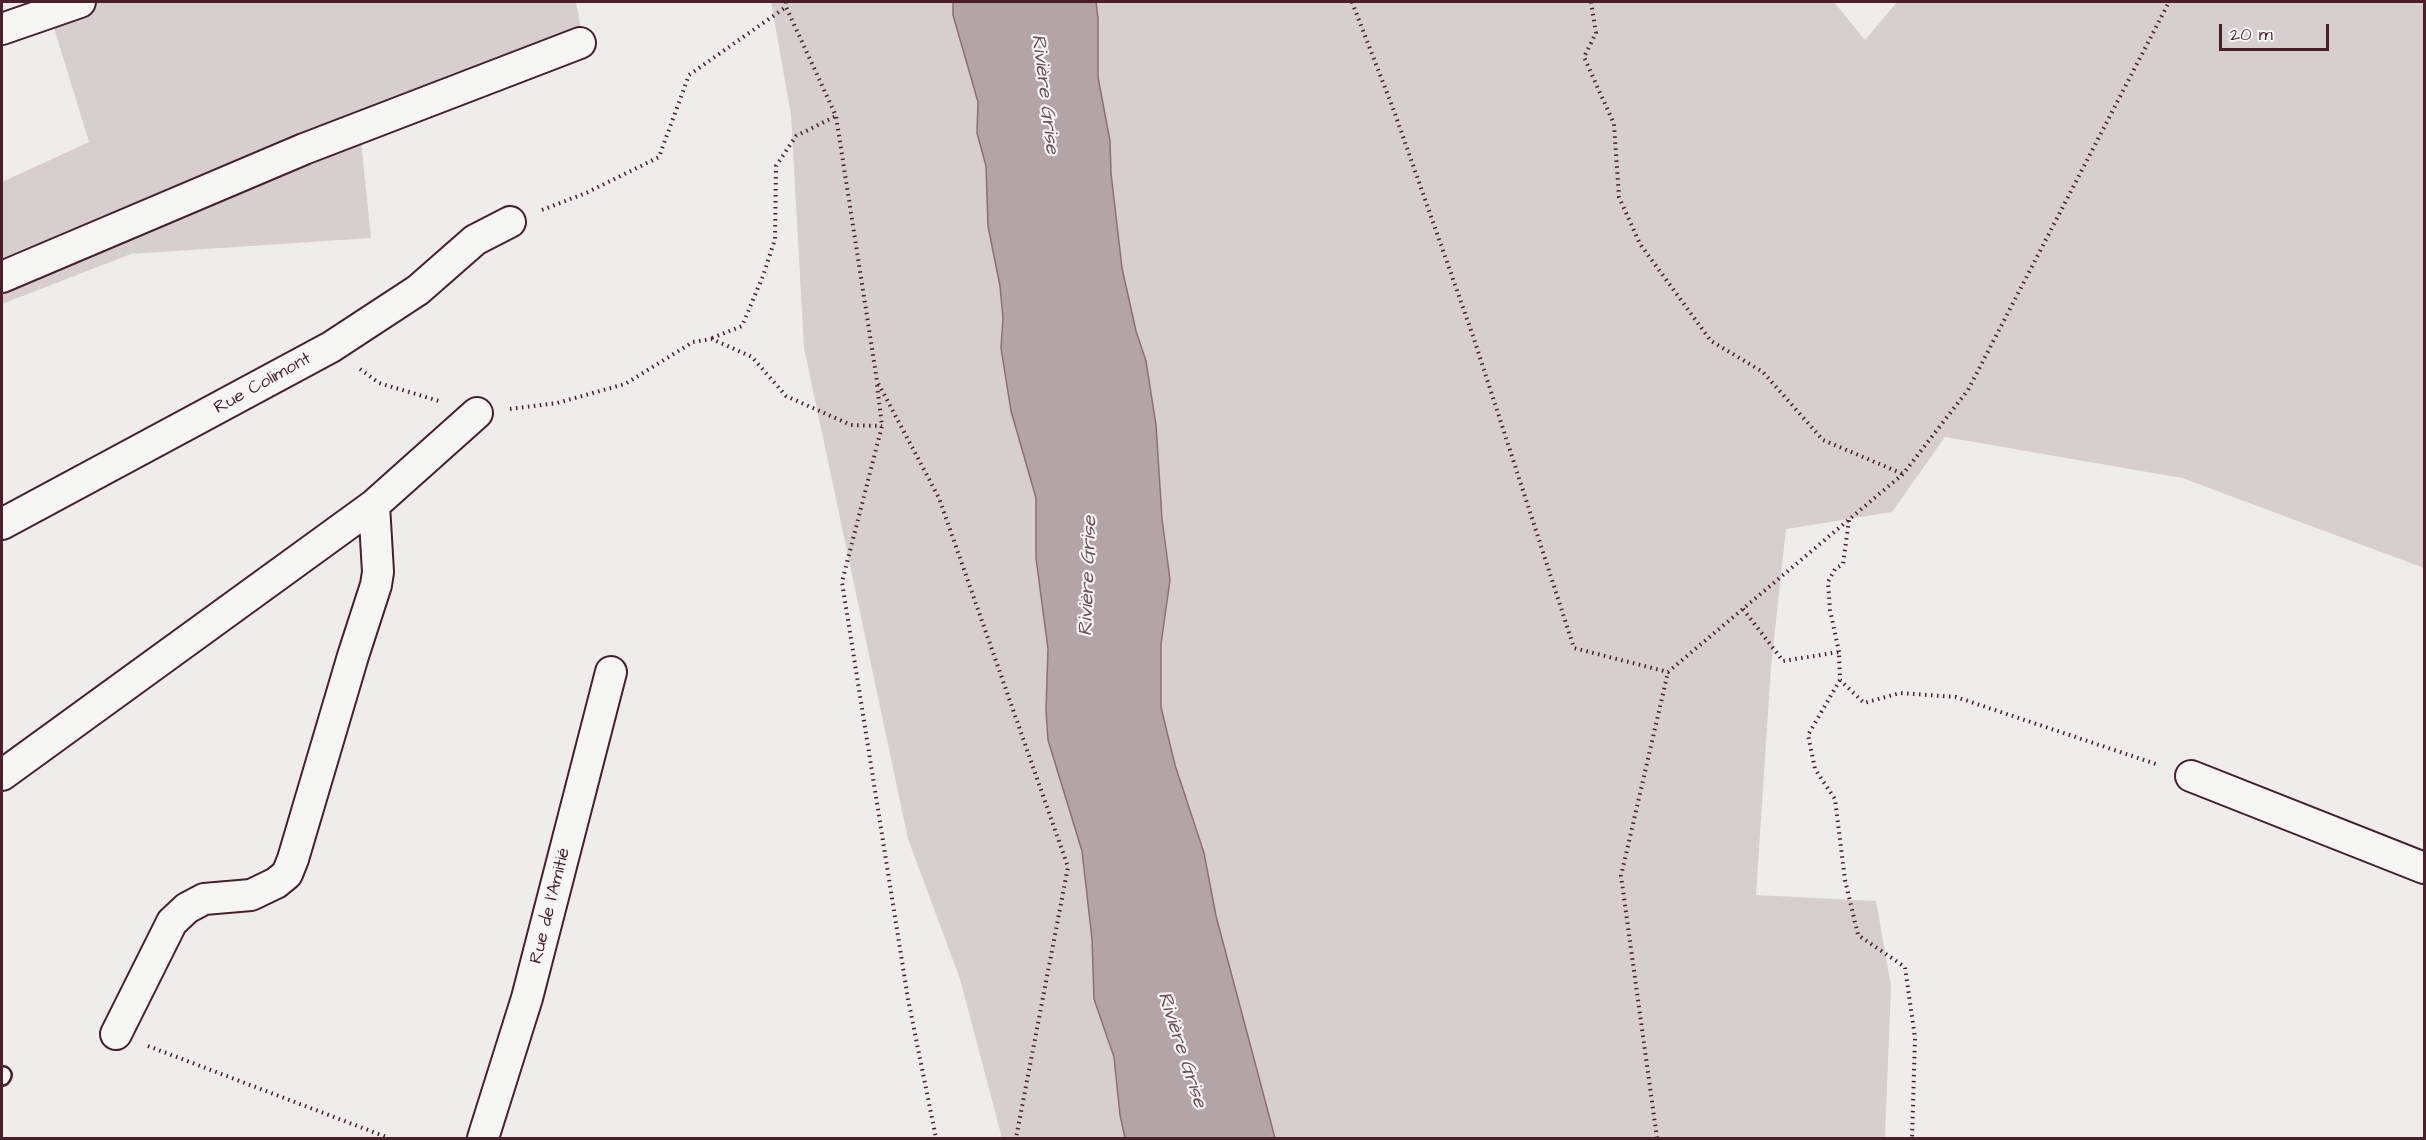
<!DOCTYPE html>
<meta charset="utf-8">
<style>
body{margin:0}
#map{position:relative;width:2426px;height:1140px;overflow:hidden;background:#efedea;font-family:"Architects Daughter",sans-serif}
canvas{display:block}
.frame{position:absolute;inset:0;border:3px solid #4a1f2b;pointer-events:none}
.scale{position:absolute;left:2219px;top:24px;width:110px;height:27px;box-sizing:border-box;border:3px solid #4a1f2b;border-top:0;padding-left:8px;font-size:18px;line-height:21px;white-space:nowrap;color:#4a1f2b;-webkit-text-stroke:4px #f6f6f2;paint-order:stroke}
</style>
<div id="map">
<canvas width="2426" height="1140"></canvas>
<div class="frame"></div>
<div class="scale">20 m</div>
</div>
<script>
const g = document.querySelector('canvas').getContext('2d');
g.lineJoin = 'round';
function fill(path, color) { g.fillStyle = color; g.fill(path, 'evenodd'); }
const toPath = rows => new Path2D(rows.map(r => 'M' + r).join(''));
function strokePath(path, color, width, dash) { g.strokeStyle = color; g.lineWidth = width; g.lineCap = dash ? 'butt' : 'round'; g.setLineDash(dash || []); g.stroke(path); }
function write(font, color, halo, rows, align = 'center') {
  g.font = font + ' "Architects Daughter",sans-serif'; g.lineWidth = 4.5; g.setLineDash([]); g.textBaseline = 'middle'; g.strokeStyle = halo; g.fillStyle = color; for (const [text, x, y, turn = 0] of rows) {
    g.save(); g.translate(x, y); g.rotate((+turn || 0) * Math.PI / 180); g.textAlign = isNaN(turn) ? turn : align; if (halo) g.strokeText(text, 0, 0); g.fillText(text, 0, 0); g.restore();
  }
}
fill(toPath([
 [46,2,576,2,581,29,359,121,371,238,131,254,2,304,2,182,89,142],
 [771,2,953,2,953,15,978,102,977,133,986,166,988,226,1000,286,1003,318,1001,348,1011,411,1036,498,1036,558,1048,649,1046,710,1048,740,1082,851,1092,939,1094,999,1114,1057,1120,1115,1125,1138,1002,1138,960,979,908,839,804,348,791,115],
 [1096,2,1834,2,1865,40,1897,2,2424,2,2424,568,2182,478,1945,437,1892,512,1786,529,1771,667,1756,895,1876,901,1891,986,1885,1138,1275,1138,1216,916,1204,853,1175,765,1161,707,1161,644,1170,580,1146,361,1136,331,1122,268,1111,173,1110,141,1098,77,1098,18]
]), '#d7cfce');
const water = toPath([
 [953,2,1096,2,1098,18,1098,77,1110,141,1111,173,1122,268,1136,331,1146,361,1156,425,1162,518,1170,580,1161,644,1161,707,1175,765,1204,853,1216,916,1275,1138,1125,1138,1120,1115,1114,1057,1094,999,1092,939,1082,851,1048,740,1046,710,1048,649,1036,558,1036,498,1011,411,1001,348,1003,318,1000,286,988,226,986,166,977,133,978,102,953,15,953,2]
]);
fill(water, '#b4a4a5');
strokePath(water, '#8a6f74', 1.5);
const service = toPath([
 [2,1077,3,1075]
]);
const minor = toPath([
 [2,29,80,2],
 [2,277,304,149,580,43],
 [2,524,331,347,418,290,475,240,510,222],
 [2,775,374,505,477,413],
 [2191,776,2424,868],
 [116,1034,172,922,187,908,204,899,251,895,276,883,287,874,293,859,353,656,376,585,378,572,374,505],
 [483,1138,527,998,611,672]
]);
strokePath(service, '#4a1f2b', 20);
strokePath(minor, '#4a1f2b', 34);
strokePath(toPath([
 [786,2,786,7,836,116,877,381,939,498,1068,867,1016,1138],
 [1352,2,1394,111,1473,336,1574,648,1668,672,1903,474,1968,390,2169,2],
 [1591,2,1596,33,1584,57,1614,124,1619,197,1640,244,1711,341,1763,372,1823,440,1903,474],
 [542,210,586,193,659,157,689,75,786,7],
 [712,338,742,326,763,276,775,239,776,166,796,136,836,116],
 [360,369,379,383,439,401],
 [877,385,882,426,842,582,908,999,936,1138],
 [510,409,557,403,625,384,693,342,712,339,752,357,786,396,851,425,882,426],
 [1743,609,1783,661,1839,652,1840,680,1864,703,1900,693,1956,697,2159,765],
 [1839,652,1830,610,1828,582,1835,569,1843,564,1849,520],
 [1840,680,1808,735,1815,769,1835,799,1845,880,1858,935,1905,967,1915,1038,1912,1138],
 [148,1046,389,1138],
 [1657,1138,1621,876,1668,672]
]), '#4a1f2b', 4, [1.5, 4.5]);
strokePath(service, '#f6f6f2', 15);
strokePath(minor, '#f6f6f2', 30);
write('18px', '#4a1f2b', '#f6f6f2', [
 ["Rue Colimont",263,384,-29],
 ["Rue de l'Amitié",551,906,-76]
]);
write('italic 20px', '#6f4e56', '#f6f6f2', [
 ["Rivière Grise",1044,94,83],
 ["Rivière Grise",1089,576,-88],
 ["Rivière Grise",1181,1050,72]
]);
</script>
